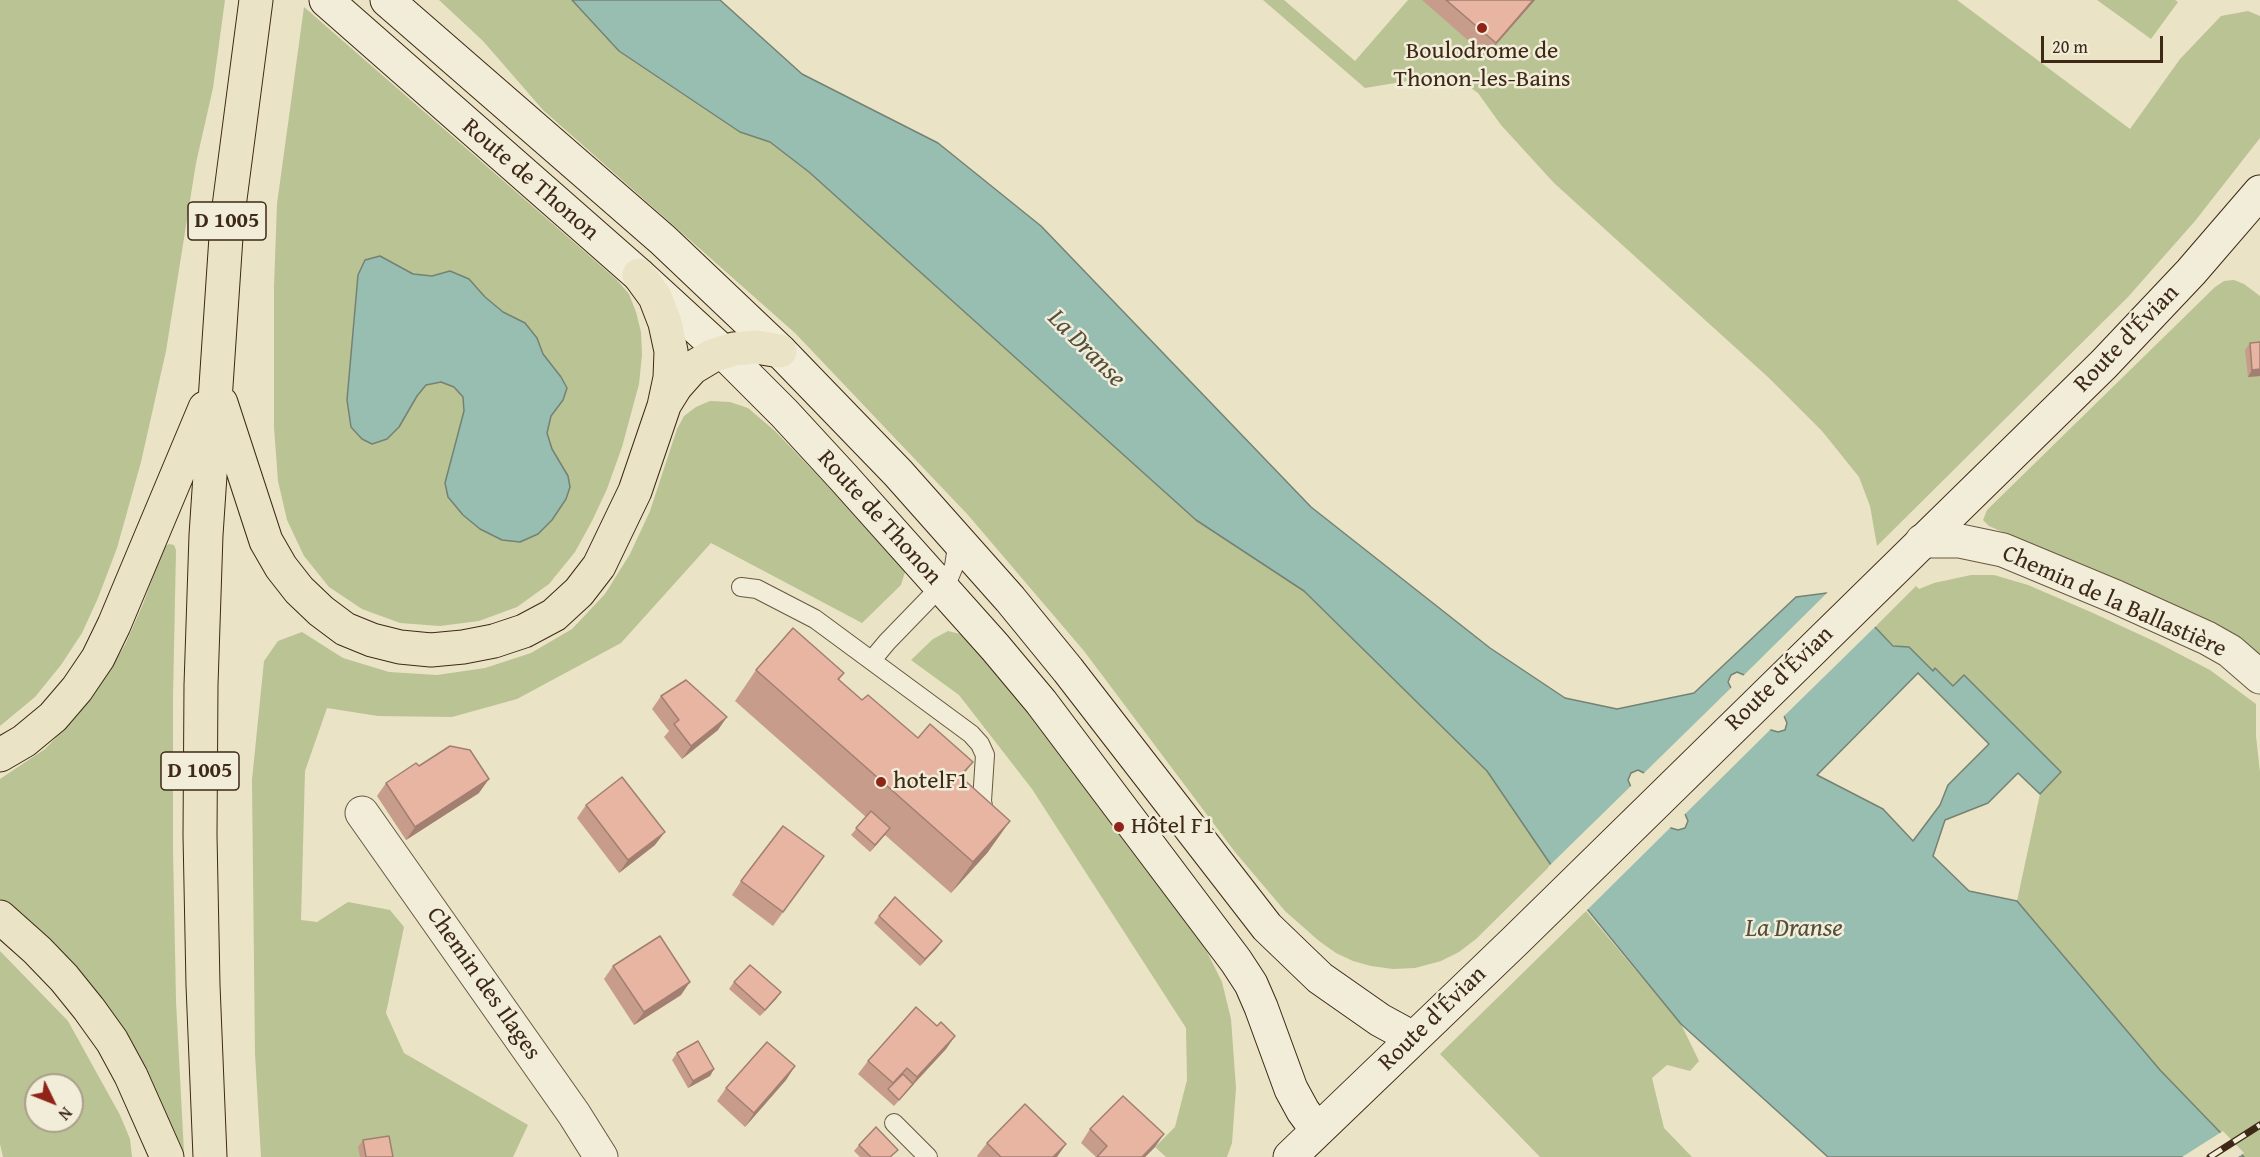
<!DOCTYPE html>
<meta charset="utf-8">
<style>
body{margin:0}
#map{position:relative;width:2260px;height:1157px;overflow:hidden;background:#ebe3c5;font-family:"Gentium Book Plus",serif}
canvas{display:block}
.north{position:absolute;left:24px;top:1073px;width:60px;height:60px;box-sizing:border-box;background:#f2edd9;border:2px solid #aa9f8b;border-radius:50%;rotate:133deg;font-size:16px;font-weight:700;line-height:24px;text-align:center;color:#3d2916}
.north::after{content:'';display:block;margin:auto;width:21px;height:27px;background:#8f2418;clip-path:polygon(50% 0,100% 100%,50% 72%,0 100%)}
.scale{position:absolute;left:2041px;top:36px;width:122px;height:27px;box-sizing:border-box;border:3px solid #3d2916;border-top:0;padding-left:8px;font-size:18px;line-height:21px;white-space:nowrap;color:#3d2916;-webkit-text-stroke:4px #f2edd9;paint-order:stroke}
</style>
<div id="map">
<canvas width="2260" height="1157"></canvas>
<div class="north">N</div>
<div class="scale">20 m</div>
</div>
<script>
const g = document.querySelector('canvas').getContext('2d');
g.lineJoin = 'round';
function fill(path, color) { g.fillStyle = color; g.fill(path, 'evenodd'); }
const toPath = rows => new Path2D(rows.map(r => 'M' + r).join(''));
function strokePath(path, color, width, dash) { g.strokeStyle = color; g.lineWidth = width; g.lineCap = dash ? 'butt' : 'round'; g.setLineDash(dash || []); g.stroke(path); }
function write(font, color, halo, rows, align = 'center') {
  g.font = font + ' "Gentium Book Plus",serif'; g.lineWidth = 5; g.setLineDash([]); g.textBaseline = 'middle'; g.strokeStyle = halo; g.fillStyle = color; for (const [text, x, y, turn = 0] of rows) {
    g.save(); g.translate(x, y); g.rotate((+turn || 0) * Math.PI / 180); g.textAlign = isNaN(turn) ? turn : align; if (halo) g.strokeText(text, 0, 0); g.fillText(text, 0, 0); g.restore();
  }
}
fill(toPath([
 [0,0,225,0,213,88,196,163,166,351,141,462,117,548,98,598,82,633,61,665,35,697,0,726],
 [439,0,572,0,619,51,740,132,770,142,809,172,1196,520,1304,591,1487,771,1551,865,1476,939,1459,952,1441,961,1415,968,1393,969,1371,966,1353,961,1336,953,1319,941,1285,911,1235,852,1084,651,968,515,795,333,543,110,483,41],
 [1263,0,1284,0,1355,61,1408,0,1957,0,2130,129,2180,59,2221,16,2248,11,2260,16,2260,138,2195,221,2128,297,1877,546,1870,506,1859,477,1822,431,1769,378,1554,183,1501,125,1478,93,1460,80,1437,76,1365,88],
 [2097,0,2175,0,2178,2,2151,39],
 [304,7,616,279,629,294,636,312,641,332,642,355,639,384,622,447,607,489,592,521,575,552,549,584,517,607,479,621,440,626,400,623,362,609,329,587,304,556,287,520,278,481,274,427,274,287,277,204],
 [2234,280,2244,284,2260,296,2260,654,2199,617,1989,526,1983,520,1987,510,2215,287,2224,281],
 [710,401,730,402,748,408,775,431,901,562,905,572,901,585,862,623,711,543,621,643,517,699,452,717,378,716,327,708,305,771,301,920,317,922,348,902,390,910,404,927,386,1013,404,1053,528,1125,513,1157,261,1157,255,1054,252,780,264,661,278,641,302,632,343,658,389,672,437,675,485,668,531,653,572,629,605,594,630,554,650,511,677,429,684,416,696,407],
 [169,544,174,545,176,550,173,697,173,850,176,1001,184,1153,181,1154,160,1100,133,1048,101,1000,65,955,0,899,0,779,45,749,76,717,102,682,125,645,143,604,164,547],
 [1971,575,1994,575,2028,585,2093,613,2158,643,2210,670,2256,704,2256,736,2260,772,2260,1157,2244,1157,2160,1070,2017,901,2040,794,2061,772,1963,676,1953,686,1935,669,1933,671,1909,647,1894,646,1875,627,1916,586,1919,589,1934,583],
 [948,631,964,635,1031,717,1205,948,1222,982,1231,1019,1236,1088,1232,1143,1227,1157,1166,1157,1155,1147,1175,1127,1187,1080,1186,1028,1032,789,959,695,911,660,933,639],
 [1586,911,1681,1024,1699,1061,1690,1071,1667,1065,1652,1078,1664,1128,1692,1157,1540,1157,1440,1054],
 [0,951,68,1021,120,1115,130,1139,132,1157,3,1157,0,1144],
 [36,1085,72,1085,72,1121,36,1121]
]), '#bac393');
const water = toPath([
 [572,0,720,0,802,74,938,143,1041,226,1311,507,1490,648,1565,698,1617,709,1694,693,1796,597,1827,593,1875,627,1893,646,1909,647,1933,671,1935,668,1953,686,1964,675,2061,772,2040,794,2018,773,1988,803,1945,820,1933,856,1969,891,2017,901,2160,1070,2244,1157,1828,1157,1681,1024,1551,865,1487,771,1304,591,1196,520,809,172,770,142,740,132,619,51,572,0],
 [1737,672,1744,675,1784,716,1787,723,1785,730,1778,732,1771,730,1731,688,1728,682,1731,675,1737,672],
 [1918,673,1989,744,1948,785,1940,805,1913,841,1883,809,1817,775,1918,673],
 [1638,770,1644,773,1685,814,1688,821,1685,828,1678,830,1671,828,1631,787,1628,780,1631,773,1638,770],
 [380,256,413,274,432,276,450,271,469,279,485,297,503,312,525,323,537,338,543,354,561,377,567,388,563,400,551,416,547,433,552,449,568,476,570,487,566,499,552,520,538,534,520,542,502,540,480,529,463,515,448,497,445,483,464,411,463,397,454,387,441,382,426,385,417,396,399,427,387,439,372,444,362,439,351,427,347,400,358,275,365,260,380,256]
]);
fill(water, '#98beb2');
strokePath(water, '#748274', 1.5);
fill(toPath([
 [1829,591,1877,625,1782,718,1742,677],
 [1733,686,1773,727,1683,816,1642,775],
 [1633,784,1673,825,1584,913,1548,867],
 [2223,1131,2244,1153,2238,1157,2182,1157]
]), '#ebe3c5');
const lane = toPath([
 [741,587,757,589,815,619,971,734,980,744,985,755,982,801,985,817],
 [872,660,887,642,949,578,954,566,956,553,954,539],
 [894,1123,928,1157]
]);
const street = toPath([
 [1922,541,1960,541,2003,550,2116,597,2207,638,2230,651,2260,677],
 [362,813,574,1114,601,1157]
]);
const secondary = toPath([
 [326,0,639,275,723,352,784,413,843,477,995,647,1041,702,1236,961,1251,984,1261,1007,1291,1089,1303,1111,1317,1130],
 [387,0,663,240,780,351,898,473,1010,599,1068,670,1267,927,1320,978,1380,1020,1413,1038],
 [1290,1157,1516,940,2104,364,2191,272,2260,192]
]);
const primary = toPath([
 [666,402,676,386,692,368,712,356,734,349,756,347,780,351],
 [221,403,266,541,281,567,299,590,321,611,345,629,372,640,400,647,431,650,463,647,494,641,524,631,554,615,579,592,599,566,635,491,664,406,670,378,671,351,665,323,655,297,639,275],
 [0,755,24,741,53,717,77,689,98,658,114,625,205,408],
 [0,917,37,950,64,978,89,1009,112,1041,131,1076,167,1157],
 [210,1157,203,985,200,835,201,685,206,535,227,222,256,0]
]);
strokePath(lane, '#685842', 20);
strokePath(street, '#685842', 35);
strokePath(secondary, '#3d2916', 35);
strokePath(primary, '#3d2916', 35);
strokePath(lane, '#f2edd9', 18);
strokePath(street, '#f2edd9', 33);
strokePath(secondary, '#f2edd9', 33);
strokePath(primary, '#ebe3c5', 33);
const rail = toPath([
 [2210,1157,2260,1125]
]);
strokePath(rail, '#3d2916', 7);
strokePath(rail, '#f2edd9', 4.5, [14]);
fill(toPath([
 [1422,0,1535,0,1486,56],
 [2250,343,2260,376,2248,377,2245,350],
 [756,670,844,673,839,680,862,700,918,738,973,762,962,777,988,852,951,893,885,835,870,852,851,835,866,817,735,701],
 [661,696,718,730,682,759,664,737,669,731,652,709],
 [419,766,479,793,406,840,377,796,386,783],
 [586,805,655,845,619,873,577,818],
 [824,856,773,926,732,895,741,881],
 [879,916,942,941,920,966,874,923],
 [613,966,681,995,634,1025,604,979],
 [734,982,781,992,776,999,760,1016,729,989],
 [937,1026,955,1036,946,1049,894,1106,858,1074,868,1061],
 [677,1053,714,1069,710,1076,688,1088,672,1060],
 [795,1066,786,1080,745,1127,717,1101,726,1088],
 [1090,1129,1155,1147,1145,1157,1096,1157,1081,1143],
 [363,1140,393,1157,360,1157,358,1147],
 [987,1143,1057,1157,978,1157,977,1156],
 [859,1145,892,1157,860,1157,854,1151]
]), '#c79c8b');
fill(toPath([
 [1533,0,1535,0,1486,56,1496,43],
 [2260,369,2260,376,2248,377,2252,370],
 [727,717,718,730,682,759,691,746],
 [489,779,479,793,406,840,415,827],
 [1010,821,988,852,951,893,973,862],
 [890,828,885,835,870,852,875,845],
 [665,832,655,845,619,873,628,860],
 [942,941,937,948,920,966,925,959],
 [690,982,681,995,634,1025,644,1012],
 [781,992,776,999,760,1016,765,1010],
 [955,1036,946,1049,908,1090,917,1077],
 [795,1066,786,1080,745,1127,754,1113],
 [714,1069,710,1076,688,1088,693,1081],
 [1164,1134,1155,1147,1145,1157,1142,1157],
 [1066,1144,1057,1157,1053,1157]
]), '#a27f71');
const building = toPath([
 [1446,0,1533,0,1496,43,1446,0],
 [2260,342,2260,369,2252,370,2250,343,2260,342],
 [793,628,844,673,838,679,862,700,868,695,918,738,930,724,973,762,960,776,1010,821,973,862,756,670,793,628],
 [686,680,727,717,691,746,674,724,679,720,661,696,686,680],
 [450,746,470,750,489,779,415,827,386,783,416,763,419,766,450,746],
 [622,777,665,832,628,860,586,805,622,777],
 [871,811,890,828,875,845,856,828,871,811],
 [783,826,824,856,783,912,741,881,783,826],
 [895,897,942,941,925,959,879,916,895,897],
 [660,936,690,982,644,1012,613,966,660,936],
 [750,965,781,992,765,1010,734,982,750,965],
 [916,1007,937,1026,941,1022,955,1036,917,1077,907,1068,893,1083,868,1061,916,1007],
 [698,1041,714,1069,693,1081,677,1053,698,1041],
 [767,1042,795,1066,754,1113,726,1088,767,1042],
 [903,1074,913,1084,899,1100,888,1089,903,1074],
 [1123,1096,1164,1134,1142,1157,1097,1157,1107,1146,1090,1129,1123,1096],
 [1025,1104,1066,1144,1053,1157,1001,1157,987,1143,1025,1104],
 [876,1127,898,1150,890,1157,871,1157,859,1145,876,1127],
 [389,1136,393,1157,366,1157,363,1140,389,1136]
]);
fill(building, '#e7b5a2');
strokePath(building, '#a27f71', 1.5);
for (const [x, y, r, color] of [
 [1482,28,6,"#8f2418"],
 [881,782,6,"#8f2418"],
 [1119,827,6,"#8f2418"]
]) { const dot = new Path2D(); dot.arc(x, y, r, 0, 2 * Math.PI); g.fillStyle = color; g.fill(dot); strokePath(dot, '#f2edd9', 2); }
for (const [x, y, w] of [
 [227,221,78],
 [200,771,78]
]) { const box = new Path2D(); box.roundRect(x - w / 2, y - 19, w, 38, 4.5); g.fillStyle = '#f2edd9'; g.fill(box); strokePath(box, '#3d2916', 1.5); }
write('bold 22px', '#3d2916', null, [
 ["D 1005",227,221],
 ["D 1005",200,771]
]);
write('24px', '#3d2916', '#f2edd9', [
 ["Boulodrome de",1482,52,"center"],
 ["Thonon-les-Bains",1482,80,"center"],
 ["hotelF1",893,782],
 ["Hôtel F1",1131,827]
], 'left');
write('24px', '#3d2916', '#f2edd9', [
 ["Route de Thonon",530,180,41],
 ["Route d'Évian",2127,339,-46],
 ["Route de Thonon",879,518,48],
 ["Chemin de la Ballastière",2114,602,24],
 ["Route d'Évian",1780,679,-44],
 ["Chemin des Ilages",483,984,55],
 ["Route d'Évian",1433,1019,-44]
]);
write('italic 26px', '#544e3d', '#f2edd9', [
 ["La Dranse",1086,349,45],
 ["La Dranse",1794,929]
]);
</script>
